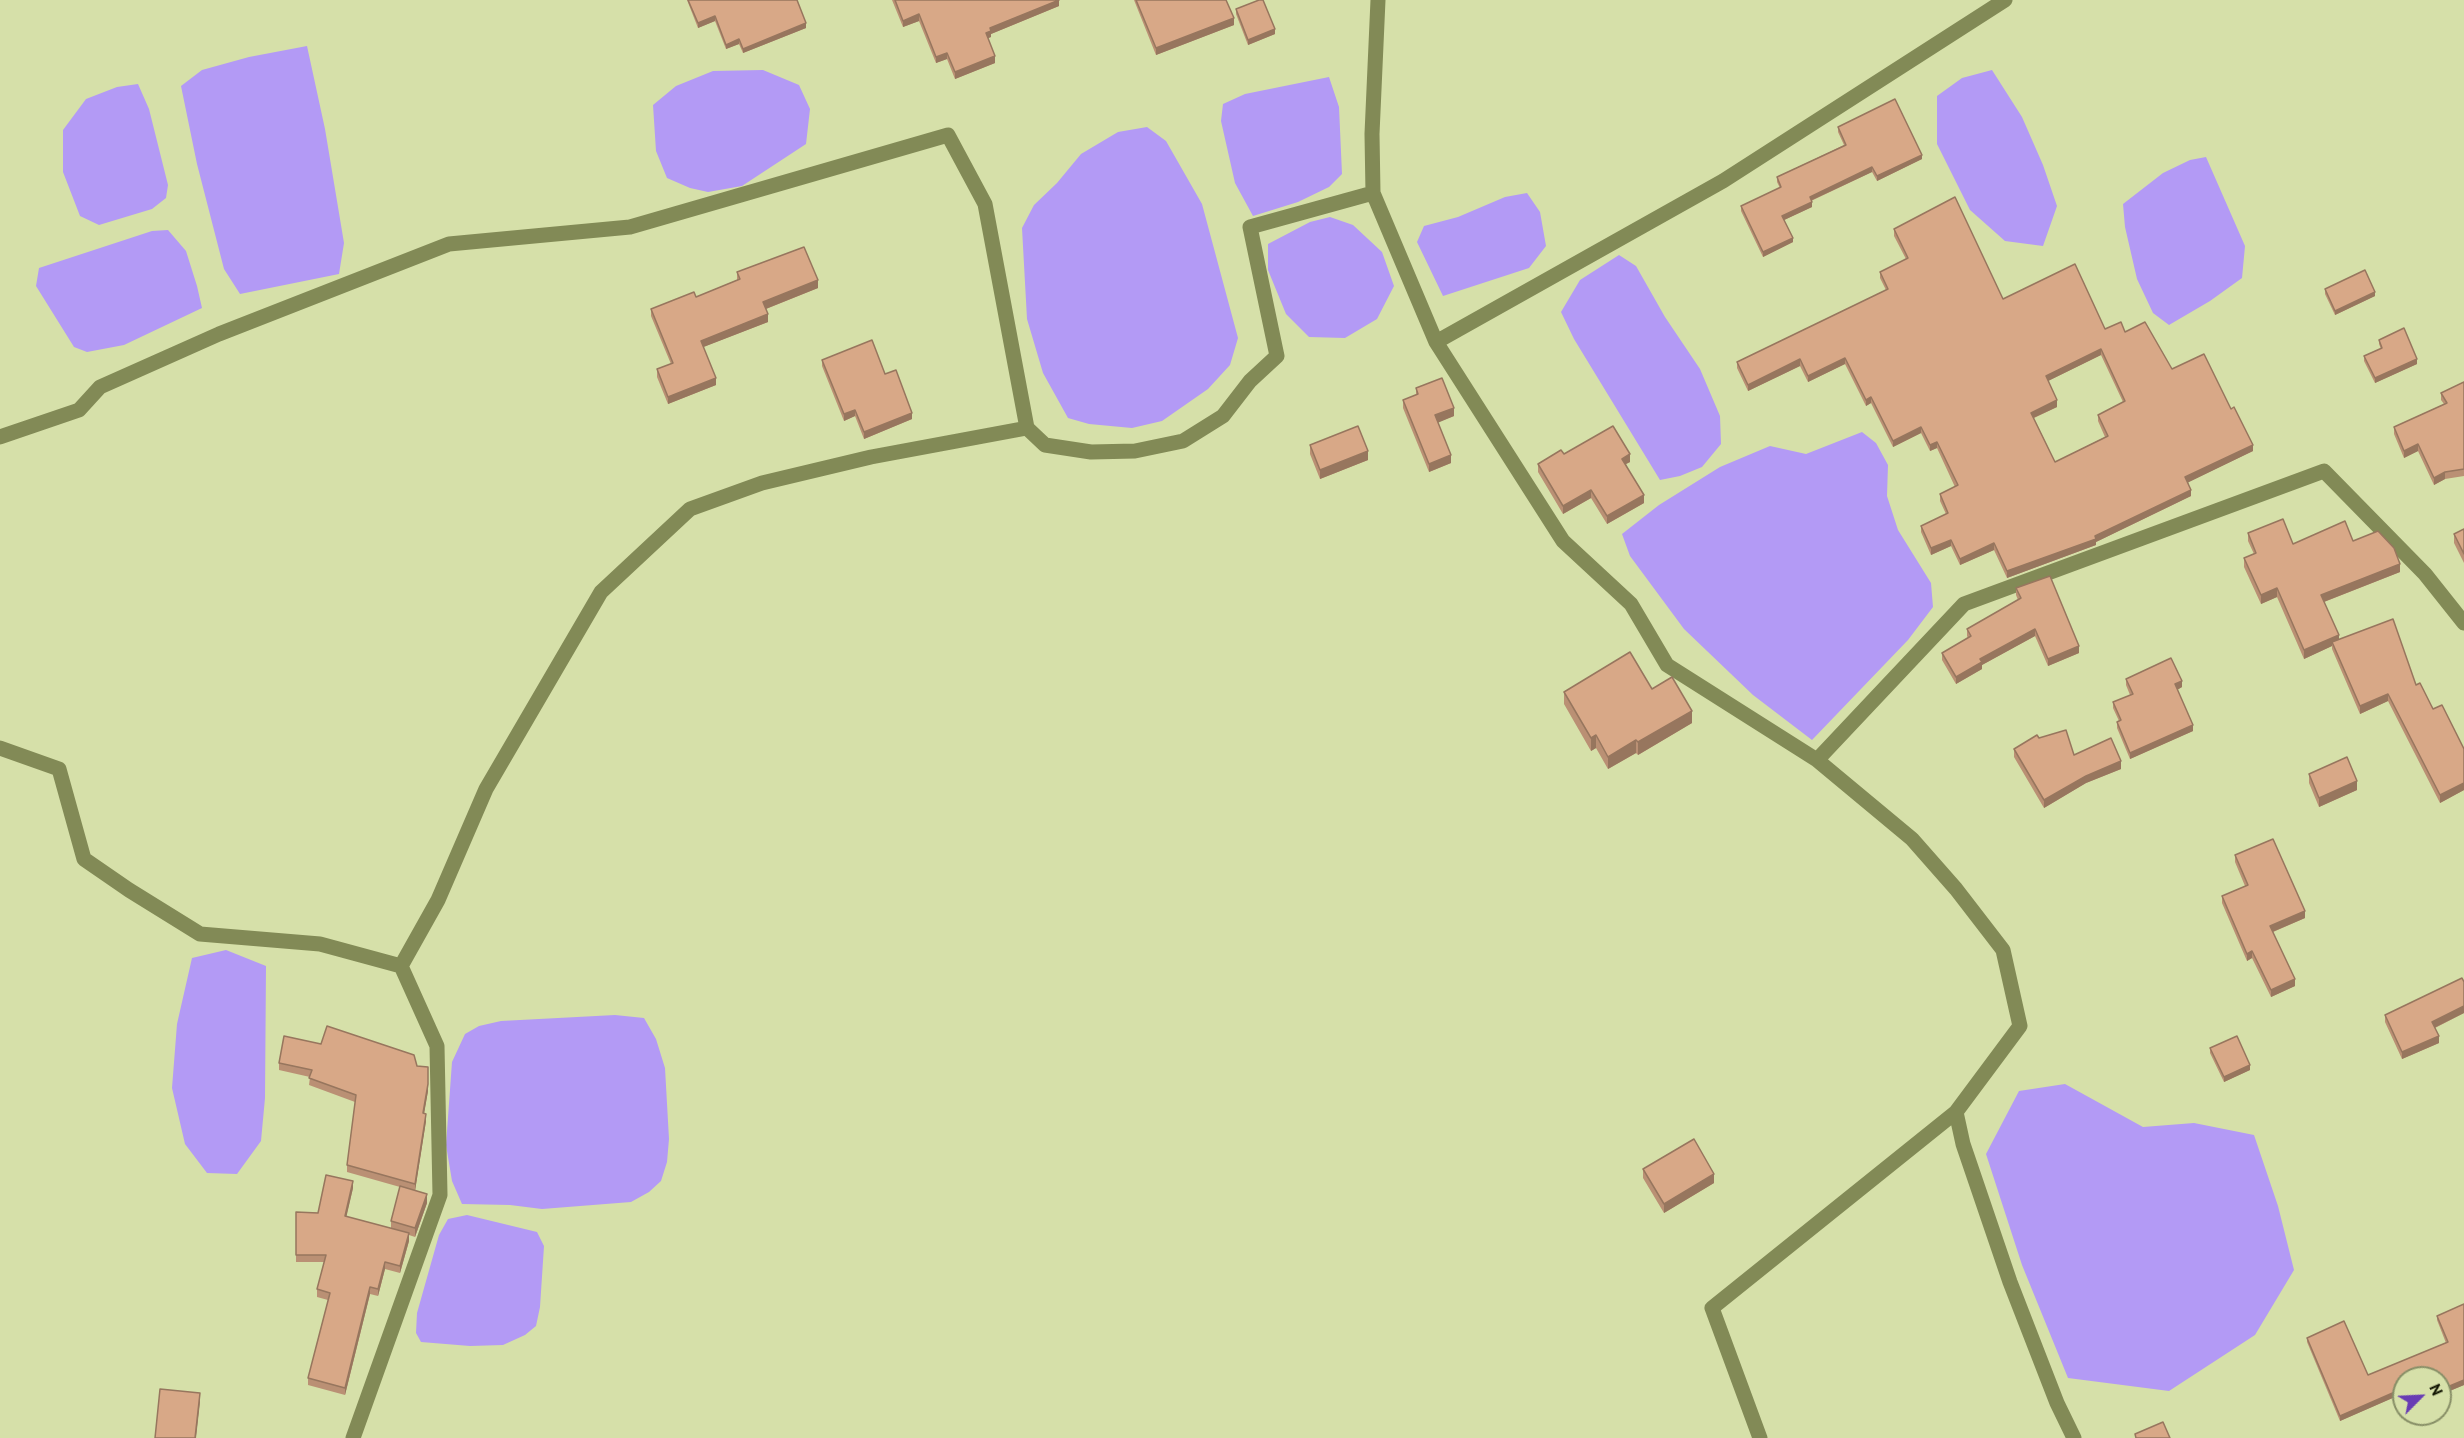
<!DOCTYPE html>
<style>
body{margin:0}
#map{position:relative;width:2464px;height:1438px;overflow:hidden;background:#d6e0a9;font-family:"PT Sans",sans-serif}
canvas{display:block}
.north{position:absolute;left:2392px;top:1366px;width:60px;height:60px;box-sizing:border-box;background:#d6e0a9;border:2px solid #878e66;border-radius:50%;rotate:66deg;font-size:16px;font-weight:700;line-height:24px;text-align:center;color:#101301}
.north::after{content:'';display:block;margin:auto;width:21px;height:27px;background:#683cb4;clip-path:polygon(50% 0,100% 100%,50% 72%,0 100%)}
</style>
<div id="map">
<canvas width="2464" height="1438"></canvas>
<div class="north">N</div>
</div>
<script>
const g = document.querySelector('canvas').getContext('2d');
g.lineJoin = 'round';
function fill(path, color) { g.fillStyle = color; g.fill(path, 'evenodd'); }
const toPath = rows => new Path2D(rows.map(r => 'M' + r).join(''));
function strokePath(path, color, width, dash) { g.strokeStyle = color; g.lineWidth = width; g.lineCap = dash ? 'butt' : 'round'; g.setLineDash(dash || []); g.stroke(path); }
fill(toPath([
 [307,46,325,129,344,243,339,274,240,294,224,269,197,164,181,86,202,70,249,57],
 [763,70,799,85,810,109,806,144,742,186,708,192,690,188,667,178,656,151,653,105,676,86,713,71],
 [1992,70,2022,117,2043,165,2057,206,2043,246,2005,241,1970,210,1937,144,1937,96,1962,78],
 [1329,77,1339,107,1342,174,1329,187,1298,202,1253,216,1235,183,1221,121,1223,104,1245,94],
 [138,84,149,109,168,185,166,198,152,209,99,225,80,216,63,172,63,130,86,99,117,87],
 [1147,127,1166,141,1202,204,1238,338,1230,365,1208,389,1162,421,1132,428,1089,424,1068,418,1043,373,1027,319,1022,228,1034,205,1057,183,1081,154,1118,132],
 [2206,157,2245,246,2242,278,2210,301,2169,325,2153,313,2137,279,2125,227,2123,204,2163,173,2190,160],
 [1527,193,1540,212,1546,246,1529,268,1443,296,1417,242,1424,226,1458,217,1505,197],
 [1330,217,1353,225,1382,252,1394,286,1377,319,1345,338,1309,337,1286,314,1268,270,1268,244,1310,222],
 [168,230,186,251,197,286,202,308,124,345,87,352,74,347,36,286,39,268,152,231],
 [1619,255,1636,266,1665,317,1700,369,1720,416,1721,444,1702,467,1680,476,1660,480,1574,339,1561,312,1580,280],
 [1862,432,1876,443,1888,465,1887,496,1898,530,1931,583,1933,607,1908,640,1812,740,1753,695,1684,629,1630,556,1622,534,1659,505,1720,467,1770,446,1806,454],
 [226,950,266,966,265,1098,261,1141,237,1174,207,1173,185,1144,172,1088,177,1024,192,958],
 [615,1015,644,1018,656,1039,665,1068,669,1139,667,1162,661,1181,649,1192,631,1202,542,1209,510,1205,462,1204,452,1181,446,1145,452,1062,465,1034,479,1026,501,1021],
 [2065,1084,2143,1127,2194,1123,2254,1135,2278,1206,2294,1270,2255,1335,2169,1391,2068,1378,2022,1265,1986,1154,2019,1091],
 [467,1215,537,1232,544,1246,540,1307,536,1326,525,1335,503,1345,470,1346,421,1342,416,1333,417,1313,439,1235,448,1219]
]), '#b39af5');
strokePath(toPath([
 [1378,0,1372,134,1373,193,1436,342,1563,541,1631,604,1667,665,1817,760,1912,839,1956,889,2003,950,2020,1026,1956,1112,1712,1308,1760,1438],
 [1436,342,1723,181,2005,0],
 [0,437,79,410,100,387,219,334,449,244,630,227,948,135,985,204,1027,428,1045,445,1091,452,1135,451,1183,441,1223,416,1250,381,1277,356,1250,227,1373,193],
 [0,748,59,769,84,859,129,890,200,934,320,944,401,966,437,1046,440,1195,353,1438],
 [1817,760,1964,604,2324,471,2425,574,2464,623],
 [401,966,438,900,486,789,601,592,690,509,762,483,871,457,1027,428],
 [1956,1112,1963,1144,2010,1282,2057,1403,2074,1438]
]), '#828a56', 15);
fill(toPath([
 [687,0,797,0,806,28,743,53,739,44,726,49,715,21,698,28],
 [892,0,1059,0,1059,6,991,34,991,37,988,38,995,63,955,79,947,59,936,63,919,21,903,27],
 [1134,0,1226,0,1234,25,1156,55],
 [1236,9,1275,34,1248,45,1236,14],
 [1838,127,1922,159,1877,181,1872,172,1811,201,1812,207,1784,220,1793,242,1763,257,1741,211,1741,206,1780,188,1777,182,1777,177,1844,145,1838,132],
 [1894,229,2003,299,2105,329,2125,332,2172,369,2231,409,2253,451,2188,482,2191,496,2096,542,2096,545,2007,578,1994,550,1960,565,1951,546,1931,555,1921,532,1921,526,1946,514,1940,501,1940,494,1955,487,1937,448,1930,451,1921,433,1893,447,1871,403,1866,406,1845,364,1808,382,1800,366,1748,391,1737,368,1737,362,1886,290,1880,278,1880,272,1906,259,1894,236],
 [2101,355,2123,402,2098,415,2098,421,2105,437,2055,462,2034,418,2057,407,2048,381],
 [737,272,818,288,766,309,768,322,703,347,716,385,668,404,657,377,657,369,671,364,651,316,651,309,696,297,737,280],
 [2325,289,2375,296,2335,315,2325,294],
 [2379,340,2417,364,2375,383,2364,361,2364,356,2381,349,2379,344],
 [822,360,885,374,912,419,864,439,855,416,844,421,822,366],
 [2464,382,2464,476,2445,479,2434,485,2418,451,2404,458,2394,434,2394,427,2444,404,2441,400,2441,393],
 [1416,388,1454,416,1438,422,1451,463,1429,472,1403,408,1403,400,1416,395],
 [1310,445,1368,460,1320,479,1310,454],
 [1564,454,1630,462,1626,464,1644,503,1607,524,1591,498,1563,514,1538,472,1538,464],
 [2464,529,2464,563,2454,543,2454,534],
 [2248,533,2293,544,2353,541,2400,572,2324,602,2339,639,2416,685,2464,749,2464,790,2440,803,2388,701,2360,714,2332,649,2332,646,2304,659,2277,597,2261,604,2244,567,2244,558,2254,554,2248,541],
 [2016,588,2079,653,2048,666,2035,636,1982,665,1982,669,1956,684,1942,660,1942,653,1968,638,1967,636,1967,629,2018,600,2016,595],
 [2126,679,2182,687,2177,690,2193,731,2130,759,2117,728,2117,722,2119,721,2113,708,2113,702,2130,695,2126,685],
 [1652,689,1692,723,1638,755,1636,753,1608,769,1596,748,1591,751,1564,704,1564,692],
 [2039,738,2074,755,2121,769,2086,783,2044,808,2014,757,2014,749],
 [2309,774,2357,790,2319,807,2309,783],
 [2235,855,2305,918,2273,932,2295,986,2271,997,2252,958,2247,961,2222,903,2222,896,2245,886,2235,862],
 [2464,982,2464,1013,2435,1028,2439,1043,2402,1059,2385,1022,2385,1015],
 [2210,1048,2250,1070,2224,1082,2210,1053],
 [279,1063,417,1066,428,1091,424,1113,426,1121,415,1191,427,1203,415,1237,409,1235,409,1241,400,1273,385,1269,378,1296,370,1294,345,1395,308,1385,308,1378,328,1300,317,1297,317,1289,324,1262,296,1262,296,1212,318,1213,353,1188,346,1217,391,1229,391,1221,400,1187,347,1172,347,1165,355,1102,309,1085,310,1077,279,1070],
 [1643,1169,1714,1183,1664,1213,1643,1178],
 [2464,1304,2464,1385,2440,1395,2440,1378,2404,1378,2404,1393,2340,1421,2307,1342,2307,1338,2368,1375,2446,1343,2437,1320,2437,1316]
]), '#ba9074');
fill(toPath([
 [1059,0,1059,6,991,34,991,37,986,39,986,33,990,28],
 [919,14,919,21,903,27,903,21],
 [715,16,715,21,698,28,698,23],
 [1234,18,1234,25,1156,55,1156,48],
 [806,23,806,28,743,53,743,49],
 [1275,29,1275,34,1248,45,1248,40],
 [739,39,739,44,726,49,726,45],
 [947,53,947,59,936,63,936,57],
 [995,56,995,63,955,79,955,72],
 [1922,155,1922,159,1877,181,1877,176],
 [1872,167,1872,172,1810,201,1810,197],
 [1812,202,1812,207,1782,221,1782,216],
 [1793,238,1793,242,1763,257,1763,252],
 [818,280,818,288,763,310,763,302],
 [2375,292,2375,296,2335,315,2335,311],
 [768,314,768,322,701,348,701,341],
 [2101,349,2101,355,2046,382,2046,376],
 [1845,358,1845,364,1808,382,1808,376],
 [1800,359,1800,366,1748,391,1748,385],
 [2417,359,2417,364,2375,383,2375,378],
 [716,378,716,385,668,404,668,397],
 [1871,397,1871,403,1866,406,1866,400],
 [2057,400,2057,407,2031,419,2031,413],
 [1454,408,1454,416,1435,424,1435,415],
 [855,410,855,416,844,421,844,414],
 [912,413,912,419,864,439,864,432],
 [1921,427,1921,433,1893,447,1893,441],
 [1937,442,1937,448,1930,451,1930,445],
 [2418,444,2418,451,2404,458,2404,451],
 [2253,445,2253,451,2185,484,2185,477],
 [1368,451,1368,460,1320,479,1320,470],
 [1630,454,1630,462,1622,466,1622,459],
 [1451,455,1451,463,1429,472,1429,464],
 [2445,472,2445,479,2434,485,2434,478],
 [1591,490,1591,498,1563,514,1563,506],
 [2191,490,2191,496,2096,542,2096,545,2007,578,2007,571,2095,536],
 [1644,495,1644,503,1607,524,1607,516],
 [1951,540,1951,546,1931,555,1931,548],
 [1994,543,1994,550,1960,565,1960,559],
 [2400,564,2400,572,2321,603,2321,595],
 [2277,588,2277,597,2261,604,2261,595],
 [2035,629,2035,636,1982,665,1982,669,1956,684,1956,677,1980,659],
 [2339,635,2339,643,2332,642,2332,646,2304,659,2304,650],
 [2079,646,2079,653,2048,666,2048,659],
 [2182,681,2182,687,2175,691,2175,684],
 [2388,694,2388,701,2360,714,2360,706],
 [1692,711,1692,723,1638,755,1638,742],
 [2193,725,2193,731,2130,759,2130,753],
 [1596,735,1596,748,1591,751,1591,738],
 [1636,740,1636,753,1608,769,1608,757],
 [2121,761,2121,769,2086,783,2044,808,2044,800,2086,776],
 [2357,781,2357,790,2319,807,2319,798],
 [2464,783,2464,790,2440,803,2440,795],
 [2305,911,2305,918,2270,933,2270,926],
 [2252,951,2252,958,2247,961,2247,954],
 [2295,979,2295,986,2271,997,2271,990],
 [2464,1006,2464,1013,2432,1029,2432,1022],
 [2439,1036,2439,1043,2402,1059,2402,1052],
 [2250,1065,2250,1070,2224,1082,2224,1077],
 [428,1084,428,1091,423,1120,423,1113],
 [426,1114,426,1121,415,1191,415,1184],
 [1714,1174,1714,1183,1664,1213,1664,1204],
 [353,1181,353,1188,345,1223,345,1216],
 [427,1194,427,1203,415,1237,415,1228],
 [409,1233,409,1241,400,1273,400,1266],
 [385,1262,385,1269,378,1296,378,1289],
 [370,1287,370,1294,345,1395,345,1388],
 [2464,1380,2464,1385,2440,1395,2440,1390],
 [2404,1388,2404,1393,2340,1421,2340,1416],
 [200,1393,200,1402,196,1438,195,1438]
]), '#97765e');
const building = toPath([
 [688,0,797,0,806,23,743,49,739,39,726,45,715,16,698,23,688,0],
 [895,0,1059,0,990,28,991,31,986,33,995,56,955,72,947,53,936,57,919,14,903,21,895,0],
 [1136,0,1226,0,1234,18,1156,48,1136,0],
 [1259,0,1263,0,1275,29,1248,40,1236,9,1259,0],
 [1895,99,1922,155,1877,176,1872,167,1810,197,1812,202,1782,216,1793,238,1763,252,1741,206,1781,187,1777,177,1846,145,1838,127,1895,99],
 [1955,197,2003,299,2075,264,2105,329,2121,322,2125,332,2145,322,2172,369,2204,354,2231,409,2234,407,2253,445,2185,477,2191,490,2095,536,2096,539,2007,571,1994,543,1960,559,1951,540,1931,548,1921,526,1948,513,1940,494,1958,485,1937,442,1930,445,1921,427,1893,441,1871,397,1866,400,1845,358,1808,376,1800,359,1748,385,1737,362,1888,289,1880,272,1908,258,1894,229,1955,197],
 [2101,349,2125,401,2098,415,2108,436,2055,462,2031,413,2057,400,2046,376,2101,349],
 [804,247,818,280,763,302,768,314,701,341,716,378,668,397,657,369,673,363,651,309,694,292,696,297,740,279,737,272,804,247],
 [2365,270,2375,292,2335,311,2325,289,2365,270],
 [2404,328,2417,359,2375,378,2364,356,2382,348,2379,340,2404,328],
 [872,340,885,374,896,370,912,413,864,432,855,410,844,414,822,360,872,340],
 [1442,378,1454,408,1435,415,1451,455,1429,464,1403,400,1418,394,1416,388,1442,378],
 [2464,382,2464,469,2445,472,2434,478,2418,444,2404,451,2394,427,2447,403,2441,393,2464,382],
 [1358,426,1368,451,1320,470,1310,445,1358,426],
 [1613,426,1630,454,1622,459,1644,495,1607,516,1591,490,1563,506,1538,464,1561,450,1564,454,1613,426],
 [2283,519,2293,544,2345,521,2353,541,2378,531,2394,548,2400,564,2321,595,2339,635,2304,650,2277,588,2261,595,2244,558,2256,553,2248,533,2283,519],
 [2464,529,2464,554,2454,534,2464,529],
 [2050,576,2079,646,2048,659,2035,629,1980,659,1982,662,1956,677,1942,653,1971,636,1967,629,2021,598,2016,588,2050,576],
 [2393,619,2416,685,2420,683,2433,709,2442,705,2464,749,2464,783,2440,795,2388,694,2360,706,2332,642,2393,619],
 [1630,652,1652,689,1672,677,1692,711,1638,742,1636,740,1608,757,1596,735,1591,738,1564,692,1630,652],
 [2171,658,2182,681,2175,684,2193,725,2130,753,2117,722,2121,720,2113,702,2133,694,2126,679,2171,658],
 [2066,730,2074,755,2111,738,2121,761,2086,776,2044,800,2014,749,2037,735,2039,738,2066,730],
 [2347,757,2357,781,2319,798,2309,774,2347,757],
 [2273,839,2305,911,2270,926,2295,979,2271,990,2252,951,2247,954,2222,896,2248,885,2235,855,2273,839],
 [2462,978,2464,982,2464,1006,2432,1022,2439,1036,2402,1052,2385,1015,2462,978],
 [327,1026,414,1055,417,1066,428,1067,428,1084,423,1113,426,1114,415,1184,347,1165,356,1095,309,1078,312,1070,279,1063,284,1036,321,1044,327,1026],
 [2237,1036,2250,1065,2224,1077,2210,1048,2237,1036],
 [1694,1139,1714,1174,1664,1204,1643,1169,1694,1139],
 [326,1175,353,1181,345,1216,409,1233,400,1266,385,1262,378,1289,370,1287,345,1388,308,1378,330,1293,317,1289,326,1255,296,1255,296,1212,318,1213,326,1175],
 [400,1186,427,1194,415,1228,391,1221,400,1186],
 [2464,1304,2464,1380,2440,1390,2440,1378,2404,1378,2404,1388,2340,1416,2307,1338,2344,1321,2368,1375,2448,1342,2437,1316,2464,1304],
 [160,1389,200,1393,195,1438,155,1438,160,1389],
 [2163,1422,2170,1438,2136,1438,2135,1434,2163,1422]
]);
fill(building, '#d8a887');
strokePath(building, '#97765e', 1.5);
</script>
